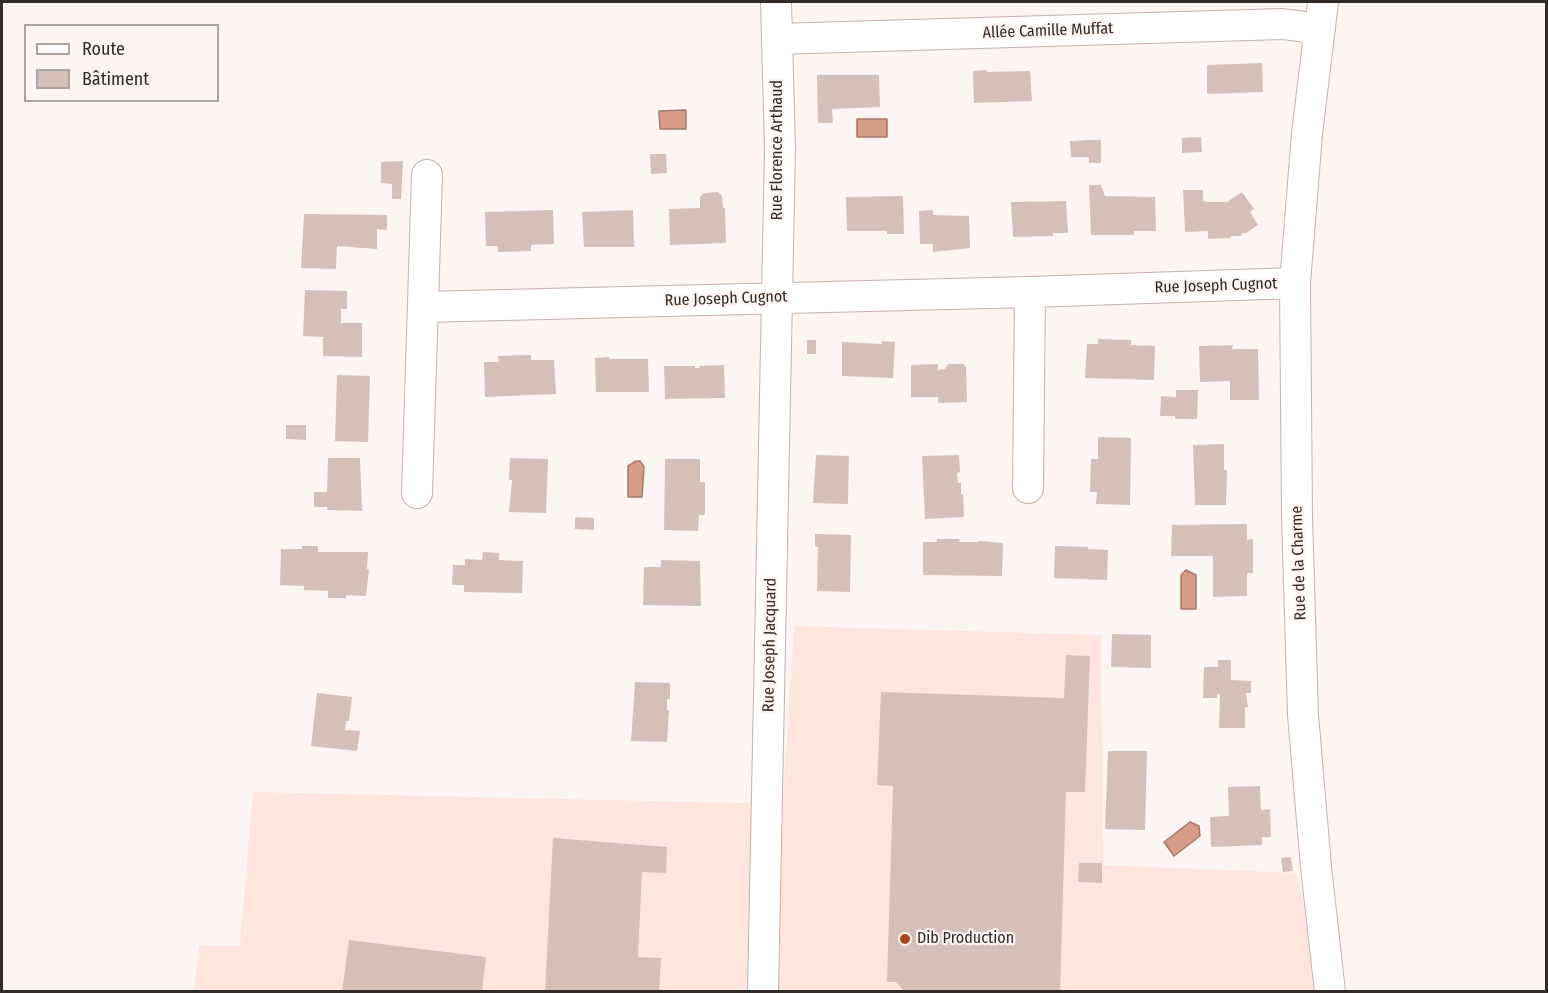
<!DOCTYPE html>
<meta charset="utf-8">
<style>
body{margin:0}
#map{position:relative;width:1548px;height:993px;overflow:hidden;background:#fdf5f2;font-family:"Fira Sans Condensed",sans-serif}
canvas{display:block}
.frame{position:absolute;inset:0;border:3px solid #312a27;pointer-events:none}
.legend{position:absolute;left:24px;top:24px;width:195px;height:78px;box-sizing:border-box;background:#fdf5f2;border:2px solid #aba4a1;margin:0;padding:8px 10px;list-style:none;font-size:18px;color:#312a27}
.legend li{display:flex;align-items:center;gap:12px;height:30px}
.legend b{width:30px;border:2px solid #aba4a1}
</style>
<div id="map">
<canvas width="1548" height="993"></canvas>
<div class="frame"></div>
<ul class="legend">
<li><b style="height:8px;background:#fff"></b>Route</li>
<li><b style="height:16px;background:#d5c0b9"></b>Bâtiment</li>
</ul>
</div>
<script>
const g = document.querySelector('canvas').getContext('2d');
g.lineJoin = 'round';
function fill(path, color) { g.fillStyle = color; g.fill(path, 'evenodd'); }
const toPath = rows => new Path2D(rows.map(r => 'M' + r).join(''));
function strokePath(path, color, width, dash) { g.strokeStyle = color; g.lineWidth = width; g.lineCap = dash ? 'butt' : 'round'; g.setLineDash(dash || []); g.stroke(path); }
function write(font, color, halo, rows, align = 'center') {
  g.font = font + ' "Fira Sans Condensed",sans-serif'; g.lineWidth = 4.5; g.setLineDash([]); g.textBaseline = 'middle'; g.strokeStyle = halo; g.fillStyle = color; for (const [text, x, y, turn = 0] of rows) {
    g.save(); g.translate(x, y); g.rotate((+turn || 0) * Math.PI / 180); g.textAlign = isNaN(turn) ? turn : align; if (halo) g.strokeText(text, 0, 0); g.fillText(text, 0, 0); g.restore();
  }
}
fill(toPath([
 [794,626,1101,635,1103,865,1296,873,1326,991,194,992,199,946,240,946,253,792,783,804]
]), '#fee6de');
const water = toPath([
 [686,110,686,129,660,129,659,111,686,110],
 [857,119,887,119,887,137,857,137,857,119],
 [636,461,640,461,644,467,642,497,628,497,628,466,636,461],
 [1186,570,1196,575,1196,609,1181,609,1181,575,1186,570],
 [1190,822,1199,826,1200,836,1174,856,1164,842,1190,822]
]);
fill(water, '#d79c87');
strokePath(water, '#a57a6a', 1.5);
fill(toPath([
 [1262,63,1263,92,1207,94,1207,65],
 [986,70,987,72,1030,71,1032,101,974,103,973,71],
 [817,75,879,75,880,107,832,109,833,123,818,123],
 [1201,137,1202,152,1182,153,1182,138],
 [1088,140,1101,140,1101,163,1089,163,1089,157,1071,157,1070,141],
 [650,154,666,154,667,173,651,174],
 [403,161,401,199,392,199,392,184,381,183,381,162],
 [1089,185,1101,185,1105,196,1155,197,1156,231,1134,231,1134,235,1091,235],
 [1183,190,1203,190,1203,201,1208,202,1227,202,1242,192,1254,209,1250,212,1258,225,1246,233,1242,233,1241,236,1231,236,1231,238,1208,239,1208,231,1185,232],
 [718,192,722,196,723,208,725,208,726,243,670,245,669,209,700,208,700,197,704,193],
 [903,196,904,234,887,234,887,231,847,231,846,197],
 [1066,201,1068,233,1053,233,1053,236,1013,237,1011,202],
 [553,210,554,244,531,245,531,251,498,252,498,246,486,246,485,212],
 [633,210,634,247,584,247,582,212],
 [933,210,933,215,969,216,970,248,933,252,933,244,920,244,919,211],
 [304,214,387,215,387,230,377,229,377,249,337,246,336,269,301,268],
 [305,290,347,291,347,309,341,309,341,323,362,323,362,357,323,356,323,337,303,336],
 [1098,339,1131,340,1131,345,1155,346,1154,380,1085,378,1087,344,1098,344],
 [807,340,816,340,816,354,807,354],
 [882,341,895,342,893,378,842,376,842,342,882,344],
 [1233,345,1232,349,1258,349,1259,400,1230,400,1230,381,1200,382,1199,346],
 [525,355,531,355,531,360,554,360,556,394,485,397,484,362,499,362,498,356],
 [609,357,609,359,648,359,649,392,596,392,595,358],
 [938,364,938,370,945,369,948,364,963,364,966,367,967,402,938,403,938,397,911,397,911,365],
 [724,365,725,398,665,399,664,366,695,366,695,368,700,368,699,366],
 [337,375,370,376,368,442,335,441],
 [1176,390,1198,390,1197,419,1175,419,1175,416,1160,416,1161,396,1176,397],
 [286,425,306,425,306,440,286,439],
 [1098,437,1131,438,1130,505,1096,504,1097,492,1090,492,1091,459,1098,459],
 [1224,444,1224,470,1227,470,1226,505,1195,505,1193,445],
 [816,455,849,456,848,504,813,503],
 [959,455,960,472,957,473,958,483,961,483,961,494,963,494,964,517,925,519,922,456],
 [328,458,360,458,362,511,327,510,327,507,314,507,314,492,327,492],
 [510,458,548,459,546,513,509,512,512,480,509,480],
 [665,459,700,459,700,482,705,482,705,515,699,515,698,531,664,530],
 [575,517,594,518,594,530,575,529],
 [1247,524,1247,540,1253,539,1253,573,1247,573,1247,596,1213,597,1213,556,1171,556,1172,525],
 [815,534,851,535,850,592,817,591,818,547,815,547],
 [937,539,960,539,959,542,978,542,979,541,1003,543,1002,576,923,575,923,542,937,542],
 [302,546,318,546,318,552,368,552,367,569,369,569,366,596,346,595,346,598,328,598,328,591,304,590,304,586,280,585,281,549,302,549],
 [1055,546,1088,547,1088,549,1108,550,1107,580,1054,578],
 [483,552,499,553,499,560,523,561,522,593,464,592,464,585,452,585,453,565,465,565,465,559,482,560],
 [661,560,700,561,701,606,643,605,644,567,661,567],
 [1112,634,1151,635,1151,668,1111,667],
 [1066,655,1090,656,1085,792,1066,792,1060,992,905,992,896,982,887,982,893,786,877,785,881,692,1064,698],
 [1218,660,1231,660,1231,680,1251,681,1251,693,1246,693,1248,707,1245,707,1245,728,1219,728,1220,694,1217,694,1217,698,1203,698,1204,667,1218,667],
 [635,682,670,683,670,699,667,699,667,710,669,710,667,742,631,741],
 [317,693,352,697,349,721,346,721,345,730,360,731,357,751,311,746],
 [1108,751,1147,751,1145,830,1105,829],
 [1260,786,1261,810,1270,809,1271,837,1262,837,1262,845,1211,847,1210,817,1229,816,1228,787],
 [553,838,667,847,666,873,642,872,638,957,661,958,659,992,545,992],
 [1291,857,1293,871,1283,872,1281,858],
 [1079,863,1102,863,1102,883,1078,882],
 [349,940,486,957,482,992,342,991]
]), '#d5c0b9');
const minor = toPath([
 [1323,2,1307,134,1295,283,1297,517,1303,715,1316,867,1330,992],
 [777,39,1283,24,1320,29],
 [423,307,1030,292,1295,283],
 [1028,488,1030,292],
 [417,493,427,175],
 [763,992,780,148,776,2]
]);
strokePath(minor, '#c5b0aa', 32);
strokePath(minor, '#fff', 30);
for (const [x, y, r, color] of [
 [905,939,6,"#ab441d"]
]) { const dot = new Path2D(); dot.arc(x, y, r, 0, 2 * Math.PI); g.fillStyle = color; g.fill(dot); strokePath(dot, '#fdf5f2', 2); }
write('16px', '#312a27', '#fdf5f2', [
 ["Allée Camille Muffat",1048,31,-2],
 ["Rue Florence Arthaud",778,150,-90],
 ["Rue Joseph Cugnot",1216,286,-2],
 ["Rue Joseph Cugnot",726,299,-2],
 ["Rue de la Charme",1299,563,-92],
 ["Rue Joseph Jacquard",770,645,-89]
]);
write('16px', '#312a27', '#fdf5f2', [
 ["Dib Production",917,939]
], 'left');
</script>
